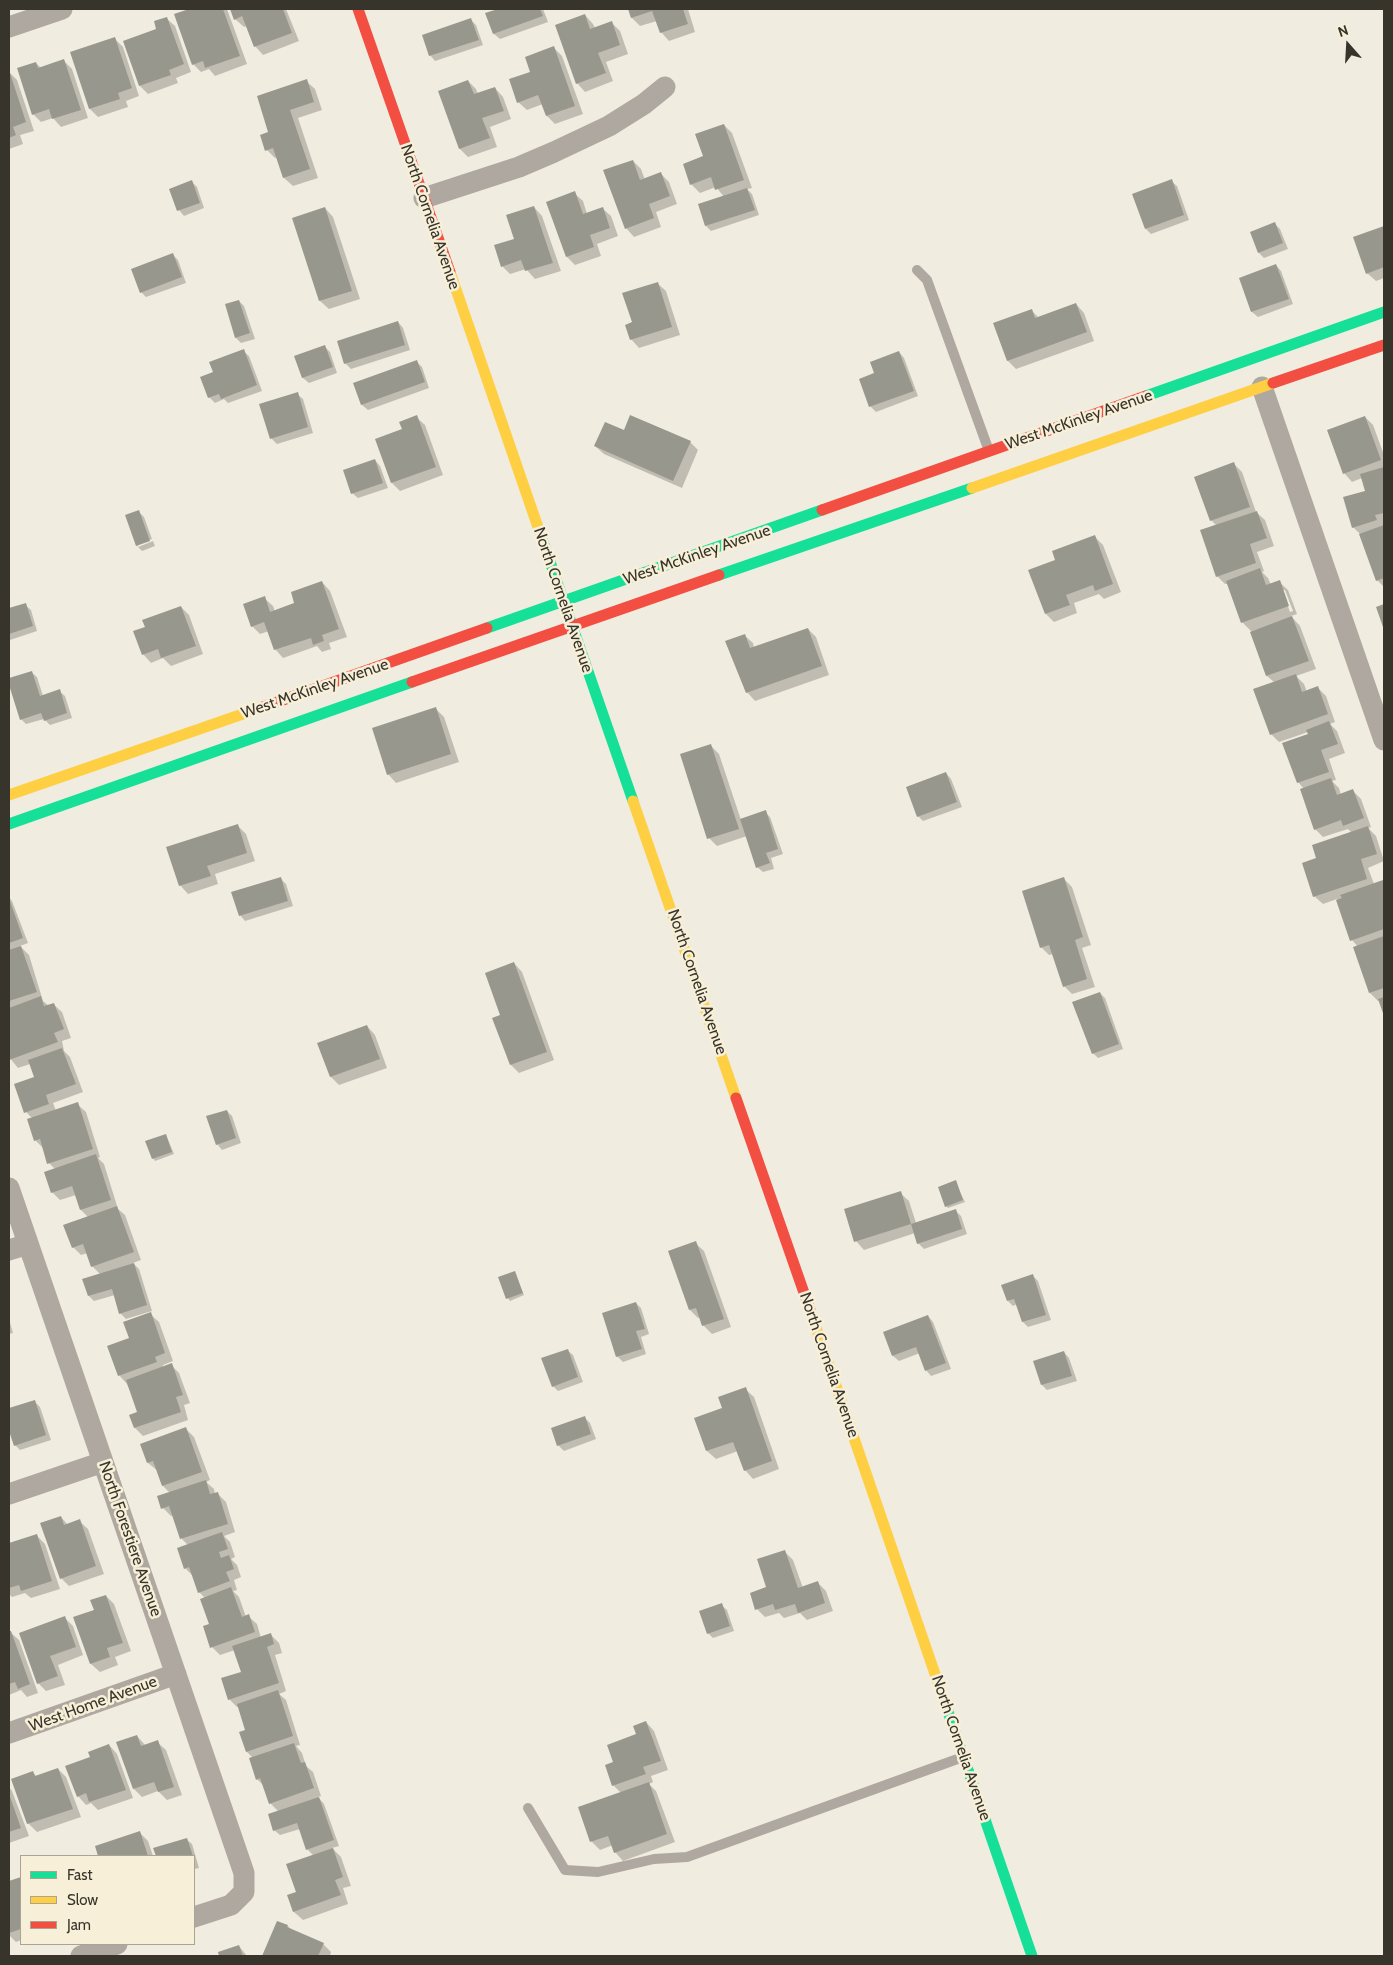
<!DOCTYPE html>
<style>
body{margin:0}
#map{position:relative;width:1393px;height:1965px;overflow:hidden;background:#f0ecdf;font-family:Cabin,sans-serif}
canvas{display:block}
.frame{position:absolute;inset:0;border:10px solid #37342b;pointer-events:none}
.legend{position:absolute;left:20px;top:1855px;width:175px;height:90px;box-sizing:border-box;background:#f7efd8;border:1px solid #aaa493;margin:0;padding:6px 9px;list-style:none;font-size:15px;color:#37342b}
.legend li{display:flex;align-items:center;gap:10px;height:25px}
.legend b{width:25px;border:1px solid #aaa493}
.north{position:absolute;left:1323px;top:20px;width:50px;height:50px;-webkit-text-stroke:4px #f7efd8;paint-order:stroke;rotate:341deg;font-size:14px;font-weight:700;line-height:20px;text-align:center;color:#37342b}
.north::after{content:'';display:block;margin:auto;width:18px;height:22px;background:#37342b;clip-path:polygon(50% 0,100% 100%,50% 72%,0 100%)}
</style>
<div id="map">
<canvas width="1393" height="1965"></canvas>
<div class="frame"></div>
<ul class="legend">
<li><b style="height:6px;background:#16e098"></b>Fast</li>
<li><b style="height:6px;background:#ffcf43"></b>Slow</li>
<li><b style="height:6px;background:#f24e42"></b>Jam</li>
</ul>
<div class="north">N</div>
</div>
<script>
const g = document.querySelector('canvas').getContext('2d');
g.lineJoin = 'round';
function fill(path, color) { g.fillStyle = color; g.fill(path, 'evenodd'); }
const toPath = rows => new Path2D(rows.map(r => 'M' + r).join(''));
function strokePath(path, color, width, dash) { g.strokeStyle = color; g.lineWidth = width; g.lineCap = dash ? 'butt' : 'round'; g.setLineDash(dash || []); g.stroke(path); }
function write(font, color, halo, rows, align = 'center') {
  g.font = font + ' Cabin,sans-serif'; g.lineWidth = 5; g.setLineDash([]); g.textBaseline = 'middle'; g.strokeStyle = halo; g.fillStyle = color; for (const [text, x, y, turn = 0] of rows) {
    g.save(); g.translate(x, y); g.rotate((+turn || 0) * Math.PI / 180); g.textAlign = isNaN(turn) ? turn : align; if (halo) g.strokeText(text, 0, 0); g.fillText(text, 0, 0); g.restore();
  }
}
fill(toPath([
 [191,9,227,9,247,64,215,76,209,69,201,72,193,64,175,15],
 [232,9,286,9,299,41,263,55,255,46,247,26,244,27,235,19],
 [501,9,543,9,548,22,500,39,494,34,487,14],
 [629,9,688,9,695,32,669,41,661,32,657,21,640,26,632,18],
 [585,15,593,24,595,28,611,22,620,31,628,54,606,62,613,81,585,92,577,83],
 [166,18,175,26,191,72,176,78,178,83,148,94,140,86,124,41,158,29],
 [471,20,476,25,483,45,435,61,430,55],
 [115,39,123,47,139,96,126,101,128,107,98,117,90,109],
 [554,48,562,56,583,114,555,124,547,116,543,104,527,110,518,102,531,73],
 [64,61,72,69,88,118,61,127,53,118,41,122,33,114,36,63,41,68],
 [9,72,17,80,34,131,20,135,23,144,9,149],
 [306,81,315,89,322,110,298,118,318,178,293,186,284,178,278,157,275,158,267,150,270,133],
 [468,81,476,89,478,94,495,88,503,97,511,119,490,127,497,147,468,157,460,149,439,91],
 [724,125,732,133,752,188,747,189,752,194,759,215,711,231,706,226,699,205,724,197,716,187,700,193,691,184],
 [633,161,641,169,645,180,661,174,669,182,677,204,656,212,661,227,634,237,626,228],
 [1171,181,1177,186,1189,220,1151,234,1146,229],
 [192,182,197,187,204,208,184,216,179,210],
 [574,193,583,201,587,214,602,208,611,216,618,236,597,244,601,256,575,265,567,257,547,202],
 [534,207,542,216,561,271,535,279,526,269,510,274,502,266],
 [325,208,333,217,360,299,329,309,320,301,293,219],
 [1275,224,1280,229,1288,249,1264,258,1259,253],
 [1384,227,1384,278,1376,281,1367,273,1355,237],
 [173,255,178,260,186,283,146,297,141,292],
 [1276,265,1281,271,1293,304,1258,317,1252,312],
 [657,283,666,291,680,335,639,348,631,339,634,323],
 [239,301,244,306,255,339,241,343,236,338],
 [1076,304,1084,313,1094,341,1016,369,1008,361,995,324,1032,311,1039,318],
 [398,322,403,328,410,350,351,369,346,364,339,342],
 [325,347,330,352,337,373,309,383,303,378,296,357],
 [243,351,249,356,262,391,228,403,224,399,215,403,209,397,215,373],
 [899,352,904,358,918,396,876,412,871,407,860,379,876,374],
 [416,361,422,367,429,388,368,410,362,405,355,384],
 [297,394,303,399,313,433,277,444,272,439,261,405],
 [416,417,425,425,443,475,400,491,392,483,403,430],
 [1365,417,1373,425,1384,455,1384,523,1383,524,1384,526,1384,587,1377,580,1360,534,1353,527,1367,491,1362,478,1352,482,1344,473],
 [624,431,690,442,698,450,682,488,604,454,595,446],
 [375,460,380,466,388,488,358,498,352,493],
 [1234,464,1242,472,1256,512,1265,520,1274,546,1257,552,1264,571,1262,572,1268,578,1271,585,1279,582,1288,590,1297,614,1291,616,1300,626,1316,669,1296,676,1304,684,1307,692,1318,688,1326,696,1335,722,1330,724,1337,731,1345,753,1329,759,1336,780,1332,781,1339,788,1341,795,1353,791,1361,799,1371,827,1368,828,1376,836,1384,861,1368,868,1374,884,1382,881,1384,883,1384,1013,1380,1000,1378,1001,1370,993,1358,947,1352,940,1337,899,1323,904,1314,896,1352,833,1348,829,1323,837,1315,829,1304,789,1298,782,1309,735,1308,732,1279,742,1271,734,1275,683,1267,676,1251,631,1243,623,1228,584,1225,584,1217,576,1217,526,1211,520],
 [1282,590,1285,590,1293,611,1290,612],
 [139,512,144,517,152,539,138,544,138,547,137,545],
 [1094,536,1103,545,1121,592,1104,599,1099,594,1074,603,1077,613,1054,622,1046,614,1030,571,1057,561],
 [153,541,155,546,142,551,138,547],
 [322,582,330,591,347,637,329,643,331,649,322,652,317,646,283,658,275,649,269,631,260,634,252,626,264,598,273,606,275,612,296,604],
 [25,605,31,610,37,631,10,640,9,638,9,610],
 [181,607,189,615,203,654,171,666,163,658,151,663,143,654],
 [808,629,816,637,829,675,755,701,747,692,744,635,753,643,754,648],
 [31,672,37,677,43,696,59,691,65,696,72,718,50,725,44,719,26,724,21,719,9,680],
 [436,709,444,717,459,762,396,783,388,774],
 [711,746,719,754,741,820,765,812,770,817,783,854,771,858,774,869,763,872,757,867,747,836,717,846,709,838],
 [946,773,951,779,962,807,923,821,918,816],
 [238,826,246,834,255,861,215,874,218,884,188,894,180,885],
 [280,878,286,884,293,906,245,921,240,915],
 [1064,879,1072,887,1091,945,1082,948,1095,987,1072,994,1064,986,1053,954,1049,955,1041,947],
 [9,897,12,901,28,943,20,946,29,955,43,1001,49,1006,53,1004,62,1012,71,1038,62,1041,64,1051,70,1057,83,1092,53,1103,56,1111,77,1104,86,1112,100,1157,98,1158,104,1164,118,1209,125,1215,141,1260,133,1263,139,1269,152,1311,126,1319,120,1313,115,1295,94,1301,89,1296,100,1274,92,1266,88,1253,81,1255,73,1247,88,1217,81,1210,76,1195,60,1200,52,1192,55,1169,49,1163,43,1148,35,1140,32,1118,26,1112,35,1077,30,1064,18,1068,9,1057],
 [514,963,522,972,554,1060,519,1073,511,1065,494,1019,502,1016],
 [1100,993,1105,998,1123,1049,1098,1058,1093,1053],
 [367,1026,375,1035,387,1068,339,1085,331,1077,319,1044],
 [227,1111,232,1116,241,1143,222,1150,217,1144],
 [166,1135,174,1154,155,1161,153,1158],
 [955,1182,965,1202,948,1208,946,1206],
 [900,1193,909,1201,916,1223,955,1210,961,1216,967,1234,924,1249,918,1243,915,1233,864,1250,856,1241],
 [695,1243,704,1251,731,1327,712,1334,703,1325,700,1317,698,1318,690,1310,669,1252],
 [514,1272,524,1295,510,1301,508,1298],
 [1033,1276,1038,1281,1051,1320,1028,1327,1023,1322,1017,1304,1013,1306,1008,1301],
 [636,1303,641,1308,649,1334,641,1337,646,1354,623,1362,617,1356],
 [150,1314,159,1322,173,1361,163,1365,163,1367,171,1365,179,1373,190,1403,184,1405,188,1420,143,1436,135,1428,131,1415,139,1412,127,1384,119,1375,131,1339],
 [928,1316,933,1322,951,1369,931,1376,926,1370,920,1353,899,1361,893,1356,885,1333],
 [9,1319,13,1333,9,1334],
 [567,1350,573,1355,583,1382,558,1391,553,1386],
 [1064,1352,1069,1358,1077,1381,1047,1390,1042,1385,1035,1362],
 [745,1389,754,1397,779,1469,753,1479,745,1470,738,1451,716,1459,707,1451,696,1419,724,1409],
 [34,1401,40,1407,51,1440,20,1450,15,1445,9,1427,9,1410],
 [585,1418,590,1423,596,1439,564,1451,558,1445],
 [185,1428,194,1437,210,1480,206,1482,214,1489,215,1494,217,1493,226,1502,235,1532,224,1536,230,1542,235,1557,231,1559,237,1565,241,1577,234,1580,237,1590,233,1591,239,1597,246,1617,248,1616,257,1624,261,1638,271,1635,279,1643,282,1653,275,1655,286,1691,279,1694,286,1700,300,1745,296,1746,302,1753,306,1766,313,1772,321,1796,318,1797,324,1804,339,1846,332,1848,341,1857,351,1886,343,1888,348,1904,303,1920,294,1912,298,1892,314,1856,307,1849,300,1829,280,1835,274,1830,279,1812,270,1803,264,1786,257,1779,253,1758,247,1752,247,1731,239,1707,237,1707,229,1699,242,1673,235,1650,220,1655,212,1647,210,1625,205,1598,199,1592,193,1576,185,1568,188,1545,181,1538,174,1515,171,1516,163,1508,170,1493,163,1486,158,1471,148,1463,142,1445],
 [61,1517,68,1525,79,1521,88,1529,104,1574,69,1586,61,1578],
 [37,1536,45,1544,60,1589,31,1598,25,1593,12,1597,9,1594,9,1545],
 [785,1552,793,1560,803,1588,818,1583,826,1591,833,1611,807,1620,800,1613,784,1618,779,1613,765,1617,757,1609],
 [106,1596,114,1604,131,1651,115,1657,118,1665,100,1672,91,1664,75,1618,96,1611],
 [721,1605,727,1610,734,1631,713,1638,708,1633],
 [64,1617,73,1626,83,1655,58,1665,65,1685,46,1691,38,1683],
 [10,1632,19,1640,38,1693,27,1697,21,1690,9,1695,9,1633],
 [646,1722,654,1731,668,1770,651,1776,653,1782,649,1784,656,1791,675,1842,623,1861,615,1852,613,1845,600,1850,592,1842,580,1807,621,1793,613,1785,615,1762],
 [137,1736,146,1746,157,1742,166,1750,182,1795,167,1800,158,1791,142,1797,134,1789,118,1743],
 [109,1745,117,1754,133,1798,98,1810,91,1803,86,1805,78,1796,92,1757],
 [58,1769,66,1777,81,1817,37,1832,28,1823,33,1773,37,1777],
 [9,1787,12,1791,29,1836,9,1843],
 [140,1833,148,1841,153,1856,99,1856,96,1847],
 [186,1839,192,1844,199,1868,194,1869,194,1856,157,1856,155,1849],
 [21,1878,21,1940,16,1942,9,1935,9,1882],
 [278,1922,288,1926,292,1931,323,1944,331,1952,330,1956,264,1956],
 [239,1946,247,1956,220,1956,219,1953]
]), '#0003');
fill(toPath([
 [189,9,223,9,240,56,205,68,203,61,192,65,174,14],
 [230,9,283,9,292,33,254,47,242,16,234,20],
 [498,9,540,9,543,16,493,34,485,13],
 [628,9,683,9,688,24,660,33,652,11,631,18],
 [585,14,590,29,612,21,620,45,598,53,606,73,576,84,555,25],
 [167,17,184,64,169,70,171,75,139,86,123,41,156,29,154,21],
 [471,18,479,40,429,56,422,35],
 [115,37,132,88,118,93,120,99,89,109,70,52],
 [554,46,575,106,546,116,538,95,517,103,509,79,530,72,525,57],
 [64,59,81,110,52,119,49,109,32,115,17,68,36,62,38,68],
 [9,70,26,122,13,127,16,135,9,138],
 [307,79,314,102,290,110,310,169,283,178,273,148,265,151,260,135,268,132,257,96],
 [468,80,474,94,495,87,504,111,482,118,490,138,459,149,438,91],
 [724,124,744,180,715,190,711,177,690,185,683,164,703,156,695,134],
 [633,160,640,180,661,172,670,196,649,204,654,218,625,229,603,170],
 [1172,179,1184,215,1145,229,1132,194],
 [192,180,200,203,177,211,169,189],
 [747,188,755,210,705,226,698,204],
 [575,191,583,214,603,207,610,228,590,235,594,247,566,257,546,202],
 [534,206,553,263,525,271,521,260,501,267,494,245,514,239,506,215],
 [325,207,352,291,319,301,292,218],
 [1275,222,1283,243,1258,253,1250,232],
 [1384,226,1384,267,1366,274,1353,237],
 [173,253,182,277,140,293,131,269],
 [1276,264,1289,299,1251,312,1239,278],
 [658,282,672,327,630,340,625,325,632,322,622,293],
 [239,300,250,333,235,338,225,304],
 [1076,303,1087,332,1007,361,993,323,1032,309,1035,318],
 [398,321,405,345,344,364,337,341],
 [325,345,333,367,302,378,294,356],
 [244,349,257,385,221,399,219,394,208,398,200,377,213,372,209,362],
 [899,351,914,391,869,407,859,379,874,373,870,362],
 [417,360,425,382,361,405,353,383],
 [298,392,308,427,270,439,259,404],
 [417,415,436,467,391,483,375,439,402,429,399,422],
 [630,415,691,441,673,481,594,446,605,422,624,430],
 [1365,416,1381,460,1343,474,1327,430],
 [375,459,383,483,351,494,343,470],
 [1234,462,1250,507,1210,521,1194,477],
 [1384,467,1384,513,1375,515,1377,520,1352,528,1343,497,1365,491,1360,474],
 [139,510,150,541,136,546,125,515],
 [1257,511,1267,538,1250,544,1256,563,1216,577,1200,530],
 [1384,525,1384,578,1376,581,1359,534],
 [1095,535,1113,584,1095,591,1093,585,1066,595,1070,605,1045,614,1028,570,1055,560,1052,551],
 [1260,568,1266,585,1280,580,1289,606,1241,623,1226,581],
 [322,581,339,629,322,635,324,641,313,645,311,638,274,650,264,622,251,627,243,604,265,596,270,612,294,603,291,592],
 [26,603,33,626,9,634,9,608],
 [1384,604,1384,630,1376,607],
 [181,606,196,646,161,658,158,649,142,655,133,631,145,627,142,620],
 [1292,616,1309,661,1266,676,1250,632],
 [808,628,822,666,746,693,725,641,745,634,750,648],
 [32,671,40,696,60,689,67,713,44,721,41,713,20,720,9,685,9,678],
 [1296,674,1302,692,1318,686,1328,714,1270,735,1253,689],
 [436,707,451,754,387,775,372,728],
 [1329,721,1338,744,1321,750,1329,772,1297,783,1282,743,1308,734,1306,730],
 [711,744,739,829,707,839,680,754],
 [946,772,957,802,917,817,906,787],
 [1331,778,1337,795,1353,789,1364,818,1343,826,1341,820,1314,830,1300,789],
 [766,810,778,849,766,853,770,863,756,868,740,819],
 [238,824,247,853,207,866,211,876,179,886,166,847],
 [1368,826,1377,854,1361,859,1367,879,1313,897,1302,863,1316,858,1312,845],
 [281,877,288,901,239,916,231,892],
 [1064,877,1083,937,1075,940,1087,979,1063,987,1049,945,1040,948,1022,891],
 [1383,880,1384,929,1350,941,1336,900,1342,898,1340,895],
 [9,898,23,938,9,943],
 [1384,936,1384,988,1369,993,1353,947],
 [21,946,37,992,9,1001,9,950],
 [514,962,547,1052,510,1065,492,1018,500,1015,485,973],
 [1100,992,1119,1044,1092,1054,1072,1002],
 [41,996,44,1006,54,1003,64,1029,54,1033,58,1042,9,1060,9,1008],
 [1384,997,1384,1016,1378,999],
 [367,1025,380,1059,330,1077,317,1043],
 [62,1048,76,1084,46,1095,49,1104,24,1113,14,1084,34,1077,28,1060],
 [78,1102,93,1149,47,1164,40,1139,34,1141,27,1119],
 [227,1110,236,1138,216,1145,206,1116],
 [166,1134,172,1152,152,1159,145,1141],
 [96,1154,111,1200,80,1210,72,1186,51,1193,44,1172],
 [956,1180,963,1200,945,1207,938,1187],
 [901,1191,911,1224,854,1242,844,1209],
 [117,1206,134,1252,91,1267,83,1244,72,1248,63,1225],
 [956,1209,962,1229,917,1244,911,1224],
 [696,1241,724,1319,702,1326,696,1308,689,1310,668,1251],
 [134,1263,147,1305,119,1314,112,1289,88,1296,82,1279],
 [515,1271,523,1293,506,1299,498,1277],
 [1033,1274,1046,1315,1022,1322,1014,1299,1007,1301,1001,1285],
 [636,1302,645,1329,636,1331,642,1349,616,1357,602,1313],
 [151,1312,165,1353,155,1357,157,1362,118,1376,107,1346,129,1338,123,1322],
 [928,1315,946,1363,925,1371,916,1347,892,1356,883,1332],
 [568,1349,578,1377,552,1387,541,1358],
 [1064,1351,1072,1376,1041,1385,1033,1361],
 [172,1363,183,1395,176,1397,181,1412,134,1428,129,1415,137,1412,126,1380],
 [746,1387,772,1461,744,1471,733,1442,706,1451,694,1418,722,1408,718,1397],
 [35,1400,46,1435,14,1446,9,1431,9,1408],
 [585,1416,591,1434,557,1446,551,1428],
 [186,1427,202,1472,162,1486,153,1461,147,1463,140,1444],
 [206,1480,210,1494,218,1492,228,1524,180,1539,169,1506,161,1509,157,1496],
 [61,1516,64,1525,80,1519,96,1566,60,1579,40,1523],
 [222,1532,228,1549,219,1552,221,1558,229,1555,234,1569,226,1572,230,1581,198,1593,189,1567,184,1569,177,1548],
 [37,1534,52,1581,21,1591,19,1585,9,1588,9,1543],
 [785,1550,798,1588,818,1581,825,1603,798,1613,795,1604,775,1610,773,1604,755,1610,750,1593,766,1587,757,1559],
 [231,1587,242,1617,249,1614,255,1632,210,1648,203,1626,209,1624,200,1599],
 [106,1595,123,1643,107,1648,110,1657,90,1664,73,1617,94,1610,90,1600],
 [722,1603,730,1626,707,1634,699,1611],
 [65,1616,76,1647,50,1656,58,1676,37,1684,19,1633],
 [9,1631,11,1631,30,1684,18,1689,15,1682,9,1684],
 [271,1633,274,1644,267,1647,279,1683,228,1700,221,1678,241,1672,232,1646],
 [278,1690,293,1736,246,1752,239,1732,245,1730,237,1704],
 [646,1721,661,1761,643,1767,646,1774,612,1786,605,1765,613,1762,607,1745,636,1734,633,1726],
 [137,1735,141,1746,158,1740,174,1787,158,1792,154,1782,133,1789,116,1742],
 [294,1743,301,1763,305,1762,314,1788,269,1804,260,1778,256,1780,249,1758],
 [109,1744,126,1790,89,1802,86,1793,77,1797,65,1766,90,1757,88,1752],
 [58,1768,73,1809,27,1824,11,1779,33,1771,35,1776],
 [649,1782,667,1834,614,1853,608,1836,590,1842,578,1807],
 [9,1794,21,1828,9,1832],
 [319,1797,334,1840,306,1850,297,1823,273,1831,268,1814],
 [140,1831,148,1856,98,1856,95,1846],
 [187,1838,193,1856,156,1856,153,1848],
 [333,1848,343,1877,335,1880,341,1895,293,1912,287,1895,296,1892,286,1864],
 [21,1877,21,1929,9,1933,9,1881],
 [277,1921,288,1925,287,1927,324,1943,318,1956,262,1956],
 [239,1945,243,1956,219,1956,218,1952]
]), '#98978d');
strokePath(toPath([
 [917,270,927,280,989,451],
 [528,1808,565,1870,598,1872,654,1859,687,1857,963,1757]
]), '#afa8a0', 10);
strokePath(toPath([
 [9,27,62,9],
 [424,198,519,167,554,152,609,126,644,104,665,87],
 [1262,387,1384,740],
 [9,1188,244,1873,244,1892,231,1905,194,1917],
 [9,1250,28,1244],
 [9,1494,103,1462],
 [9,1733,176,1674],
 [81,1956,117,1944]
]), '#afa8a0', 21);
strokePath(toPath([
 [1146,396,1384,312],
 [541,536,633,801],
 [719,575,972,488],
 [487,628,822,510],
 [9,824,412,682],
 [946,1706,1032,1956]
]), '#16e098', 11);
strokePath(toPath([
 [450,272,541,536],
 [972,488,1273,383],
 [9,795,263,707],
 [633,801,736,1098],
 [810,1310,946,1706]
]), '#ffcf43', 11);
strokePath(toPath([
 [358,9,450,272],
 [1273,383,1384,345],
 [822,510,1146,396],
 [412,682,719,575],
 [263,707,487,628],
 [736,1098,810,1310]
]), '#f24e42', 11);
write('16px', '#37342b', '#f7efd8', [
 ["North Cornelia Avenue",430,217,71],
 ["West McKinley Avenue",1079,420,-19],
 ["West McKinley Avenue",697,555,-19],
 ["North Cornelia Avenue",563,600,71],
 ["West McKinley Avenue",315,689,-19],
 ["North Cornelia Avenue",697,982,71],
 ["North Cornelia Avenue",829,1365,71],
 ["North Forestiere Avenue",130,1539,71],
 ["West Home Avenue",93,1704,-20],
 ["North Cornelia Avenue",961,1748,71]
]);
</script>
